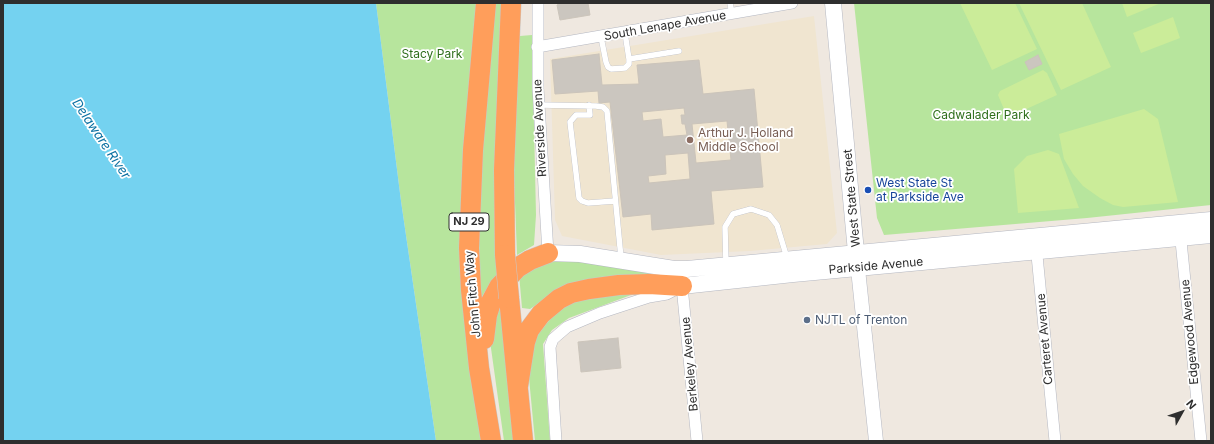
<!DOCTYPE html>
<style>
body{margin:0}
#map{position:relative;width:1214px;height:444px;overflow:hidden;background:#efe8e0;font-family:Inter,sans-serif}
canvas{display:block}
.frame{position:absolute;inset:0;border:4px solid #2e2e2e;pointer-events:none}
.north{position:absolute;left:1162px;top:392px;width:40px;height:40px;-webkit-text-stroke:3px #fff;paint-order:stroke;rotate:50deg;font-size:11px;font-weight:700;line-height:16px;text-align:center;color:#2e2e2e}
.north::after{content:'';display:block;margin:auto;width:14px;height:18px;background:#2e2e2e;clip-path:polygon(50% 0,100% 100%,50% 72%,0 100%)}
</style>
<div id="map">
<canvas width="1214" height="444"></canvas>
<div class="frame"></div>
<div class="north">N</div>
</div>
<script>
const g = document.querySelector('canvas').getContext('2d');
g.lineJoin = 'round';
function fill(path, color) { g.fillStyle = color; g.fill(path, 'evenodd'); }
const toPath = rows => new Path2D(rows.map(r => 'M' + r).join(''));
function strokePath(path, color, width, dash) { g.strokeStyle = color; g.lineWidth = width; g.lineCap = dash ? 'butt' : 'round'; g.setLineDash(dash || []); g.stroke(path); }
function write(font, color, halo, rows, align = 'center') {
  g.font = font + ' Inter,sans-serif'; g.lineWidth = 3.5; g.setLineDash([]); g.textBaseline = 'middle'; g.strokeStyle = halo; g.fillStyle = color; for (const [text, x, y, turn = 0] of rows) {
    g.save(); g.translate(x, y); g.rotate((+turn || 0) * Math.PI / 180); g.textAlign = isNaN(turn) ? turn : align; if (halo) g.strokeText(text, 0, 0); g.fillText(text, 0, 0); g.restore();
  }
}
fill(toPath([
 [814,16,837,233,827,244,750,251,661,255,562,236,555,220,550,59]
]), '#f0e5d0');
fill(toPath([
 [376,3,486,3,469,248,494,441,436,441,401,201],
 [494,3,503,3,498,273,481,298,478,221,480,161],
 [854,3,1211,3,1211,205,1087,218,884,235,877,218],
 [532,35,536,215,534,245,517,255,513,150,520,36],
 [550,259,584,260,662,274,658,277,565,286,530,309,522,308,519,274],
 [654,289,631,295,569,318,552,330,543,344,550,441,535,441,529,378,531,343,562,304,595,292],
 [499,298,515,441,504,441,489,334]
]), '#b7e59d');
fill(toPath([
 [960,3,1015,3,1037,49,992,70],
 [1019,3,1082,3,1111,67,1061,90],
 [1122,3,1161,3,1127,17],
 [1173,17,1180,38,1141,53,1133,33],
 [1043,70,1047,73,1057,95,1011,116,1006,114,998,95,1000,91],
 [1144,109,1158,119,1178,202,1123,207,1113,205,1100,198,1083,186,1073,174,1064,159,1059,134],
 [1048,150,1059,154,1079,208,1018,213,1014,169,1027,156]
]), '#cbec99');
fill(toPath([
 [3,3,376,3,401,201,436,441,3,441]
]), '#74d2f0');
const building = toPath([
 [588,3,590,15,560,20,557,5,561,3,588,3],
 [599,54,602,85,639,84,637,65,699,60,703,94,754,89,763,187,711,191,714,224,652,230,651,214,623,217,610,102,599,103,598,91,555,94,552,60,599,54],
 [684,108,685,115,681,115,682,124,685,124,687,135,663,137,661,119,643,121,642,112,684,108],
 [727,121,731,160,696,163,692,124,727,121],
 [688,153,690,179,649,183,648,176,666,174,665,155,688,153],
 [1038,55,1042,64,1029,70,1025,62,1038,55],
 [618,338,621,368,581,372,578,342,618,338]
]);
fill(building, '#cbc6bf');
strokePath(building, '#cbc4ba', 1);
const service = toPath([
 [730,3,732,14],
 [601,37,606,62,608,67,611,69,625,68,629,64,629,59,625,33],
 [629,59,679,51],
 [539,105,596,106,603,107,607,111,621,258],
 [589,105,590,115,576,115,570,122,579,198,582,201,588,203,615,201],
 [726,264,725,227,733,214,751,209,769,215,777,225,787,258]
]);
const minor = toPath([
 [538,3,538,88,548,253],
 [537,47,792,3],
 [1180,231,1201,441],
 [1036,245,1055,441],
 [556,441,550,347,553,339,567,327,600,313,649,297,667,294,682,286,697,441]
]);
const tertiary = toPath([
 [858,269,876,441]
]);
const secondary = toPath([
 [833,3,857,263],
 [548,253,580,254,674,269,687,269,1211,220],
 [682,286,793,274,1211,235]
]);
const motorway = toPath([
 [486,3,473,150,469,248,471,290,479,368,491,441],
 [505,255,504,170,511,3],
 [509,298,523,441],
 [484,339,487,315,491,302,499,287,517,268,530,260,548,253],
 [518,386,525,342,529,330,541,314,559,299,571,293,589,289,619,285,649,284,682,286]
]);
strokePath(service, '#b4b7c1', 6);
strokePath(minor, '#b4b7c1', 12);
strokePath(tertiary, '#b4b7c1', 15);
strokePath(secondary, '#b4b7c1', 17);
strokePath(motorway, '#c9c9c9', 21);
strokePath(service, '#fff', 5.5);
strokePath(minor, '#fff', 11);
strokePath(tertiary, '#fff', 14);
strokePath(secondary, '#fff', 16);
strokePath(motorway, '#ff9e5b', 20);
const motorwayBridge = toPath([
 [505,255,509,298]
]);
strokePath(motorwayBridge, '#c9c9c9', 21, []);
strokePath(motorwayBridge, '#ff9e5b', 20);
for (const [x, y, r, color] of [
 [690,140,4,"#8d6e63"],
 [868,190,4,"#1a4fb4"],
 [807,320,4,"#5c6f8a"]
]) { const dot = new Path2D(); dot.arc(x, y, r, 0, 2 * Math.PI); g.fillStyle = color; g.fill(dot); strokePath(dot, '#fff', 1.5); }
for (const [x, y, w] of [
 [469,222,40]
]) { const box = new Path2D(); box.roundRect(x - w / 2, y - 9, w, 18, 3); g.fillStyle = '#fff'; g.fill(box); strokePath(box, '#2e2e2e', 1); }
write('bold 11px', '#2e2e2e', null, [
 ["NJ 29",469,222]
]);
write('12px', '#2e2e2e', '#fff', [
 ["South Lenape Avenue",665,26,-10],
 ["Riverside Avenue",540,128,-93],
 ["West State Street",852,198,-95],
 ["Parkside Avenue",876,266,-5],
 ["John Fitch Way",473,294,-95],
 ["Edgewood Avenue",1190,332,-95],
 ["Carteret Avenue",1045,339,-95],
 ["Berkeley Avenue",690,364,-95]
]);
write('12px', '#2e6e1b', '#fff', [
 ["Stacy Park",432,54],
 ["Cadwalader Park",981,115]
]);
write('12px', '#785e54', '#fff', [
 ["Arthur J. Holland",698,133],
 ["Middle School",698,147]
], 'left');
write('12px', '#164399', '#fff', [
 ["West State St",876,183],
 ["at Parkside Ave",876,197]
], 'left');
write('12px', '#4e5e75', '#fff', [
 ["NJTL of Trenton",815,320]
], 'left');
write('italic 13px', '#0d72a3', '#fff', [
 ["Delaware River",101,139,56]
]);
</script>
